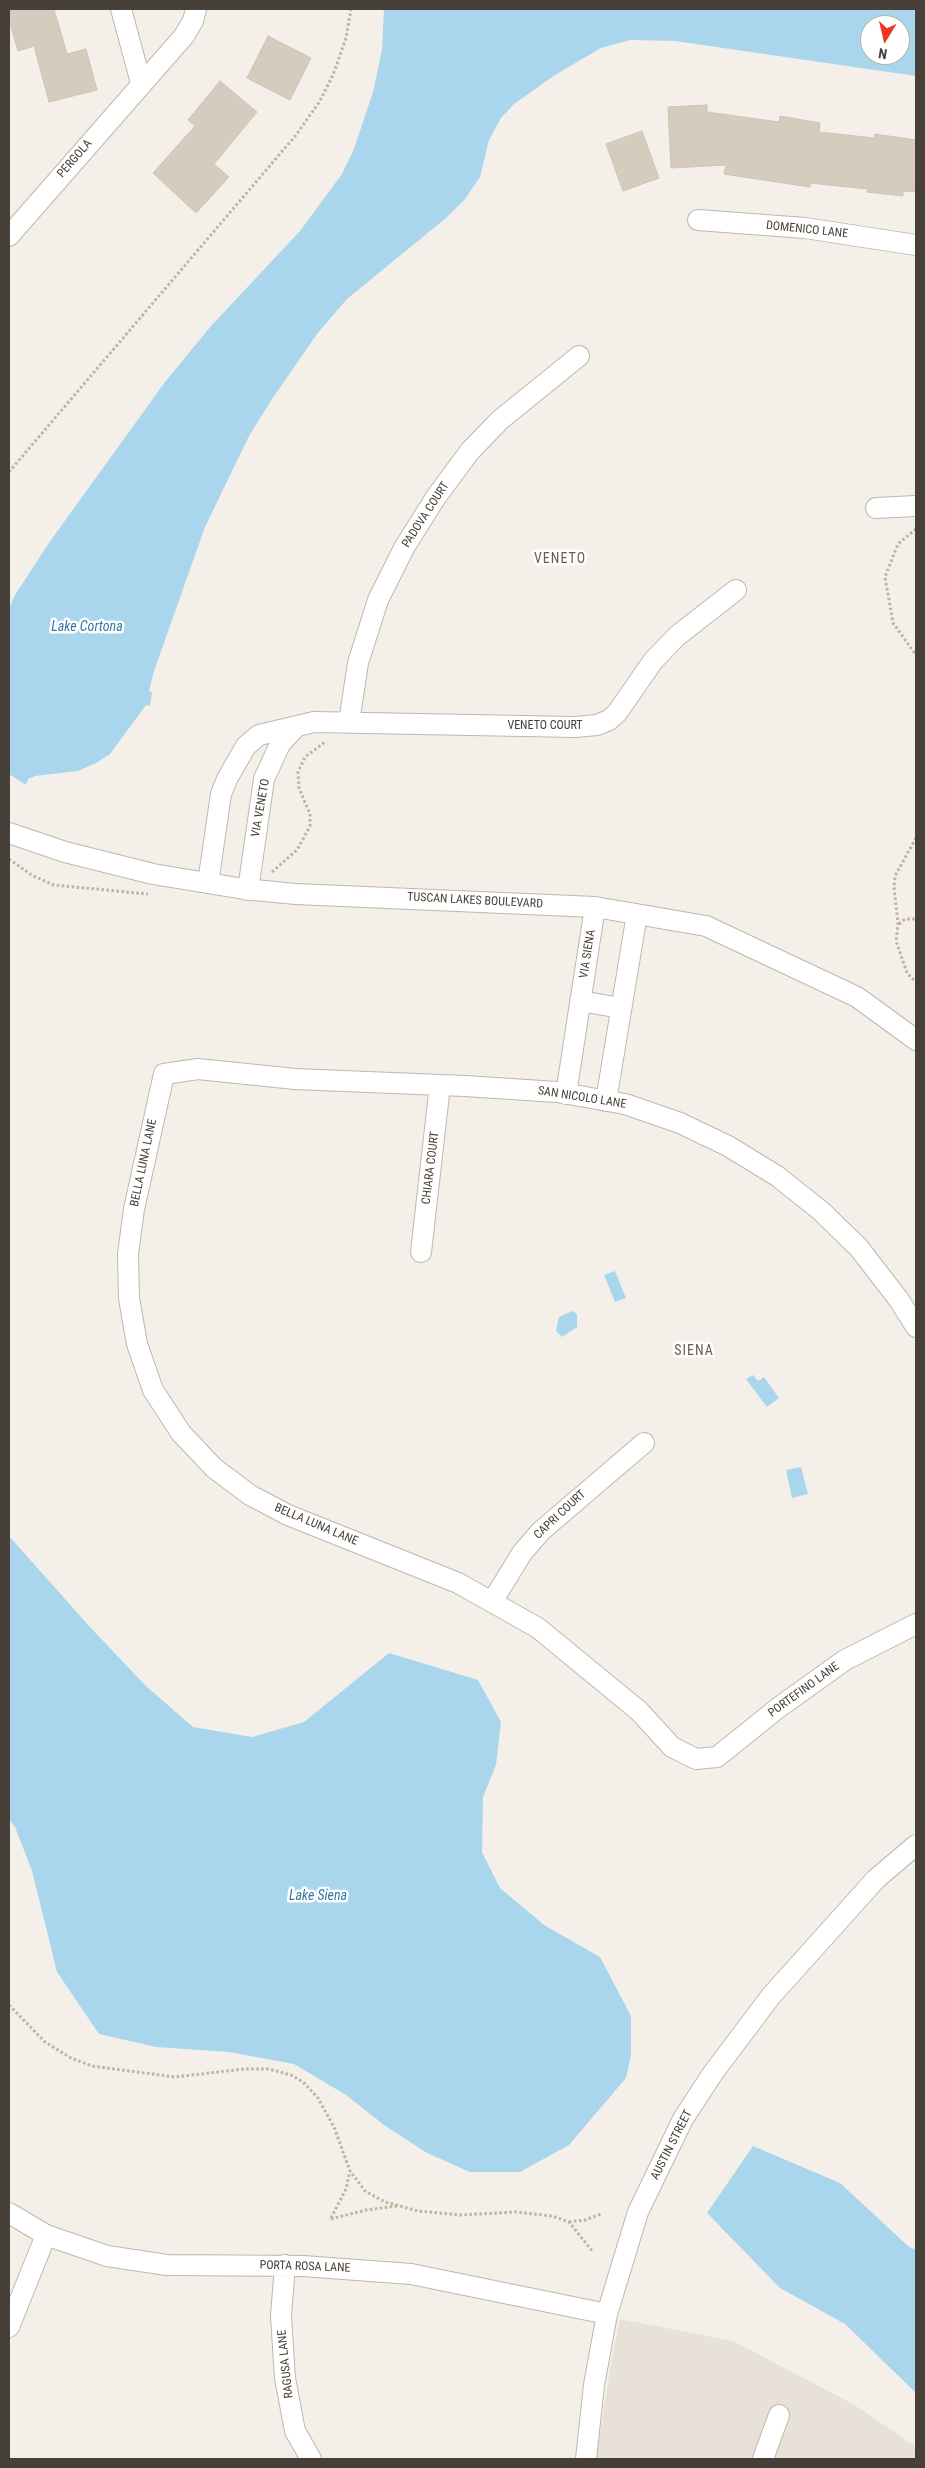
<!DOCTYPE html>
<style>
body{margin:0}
#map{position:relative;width:925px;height:2468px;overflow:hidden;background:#f4f0e9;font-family:"Roboto Condensed",sans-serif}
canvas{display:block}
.frame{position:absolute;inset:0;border:10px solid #474038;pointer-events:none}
.north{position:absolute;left:860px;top:15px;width:50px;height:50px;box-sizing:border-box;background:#fff;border:1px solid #b5b3af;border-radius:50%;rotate:189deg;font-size:14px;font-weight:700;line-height:20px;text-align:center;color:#474038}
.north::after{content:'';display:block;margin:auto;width:18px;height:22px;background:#ef3525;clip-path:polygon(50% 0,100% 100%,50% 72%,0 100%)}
</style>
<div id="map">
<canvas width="925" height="2468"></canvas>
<div class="frame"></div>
<div class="north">N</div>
</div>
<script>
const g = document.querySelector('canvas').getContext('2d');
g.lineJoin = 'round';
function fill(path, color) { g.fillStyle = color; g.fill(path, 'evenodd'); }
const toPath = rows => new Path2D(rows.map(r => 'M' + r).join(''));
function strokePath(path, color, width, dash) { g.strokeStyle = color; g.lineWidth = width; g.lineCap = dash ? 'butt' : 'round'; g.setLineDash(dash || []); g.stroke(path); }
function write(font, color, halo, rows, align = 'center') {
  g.font = font + ' "Roboto Condensed",sans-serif'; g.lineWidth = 5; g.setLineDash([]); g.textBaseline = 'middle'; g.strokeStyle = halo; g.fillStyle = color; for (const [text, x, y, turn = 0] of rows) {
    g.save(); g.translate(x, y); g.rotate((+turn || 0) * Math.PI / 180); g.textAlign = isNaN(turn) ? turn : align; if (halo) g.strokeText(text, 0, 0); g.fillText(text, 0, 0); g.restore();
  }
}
fill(toPath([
 [620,2319,733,2341,853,2404,916,2447,916,2459,596,2459,610,2370]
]), '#e7e1d8');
fill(toPath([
 [384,9,916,9,916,76,675,41,630,40,601,48,555,75,514,104,501,118,489,140,480,177,465,199,446,218,347,299,317,334,272,399,249,436,205,527,154,671,149,691,152,692,150,706,146,705,110,754,96,763,78,771,35,776,28,779,26,785,9,774,9,609,15,595,51,540,165,382,211,326,300,231,342,174,354,149,373,92,382,50],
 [870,25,900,25,900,55,870,55],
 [615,1271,626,1298,615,1302,604,1275],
 [572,1311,577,1314,577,1327,562,1337,556,1331,559,1317],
 [753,1375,758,1381,764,1377,779,1398,767,1407,746,1379],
 [801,1467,808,1494,792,1498,786,1470],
 [9,1536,89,1626,146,1686,193,1727,252,1737,304,1722,389,1653,478,1680,501,1722,496,1765,483,1797,482,1852,500,1888,544,1925,600,1957,631,2016,631,2055,626,2078,569,2145,520,2172,470,2172,427,2153,384,2125,346,2095,294,2064,229,2052,156,2047,99,2034,57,1972,32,1871,15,1827,9,1819],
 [753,2146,840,2183,908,2246,916,2250,916,2393,845,2324,780,2288,707,2213]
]), '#a9d6ed');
const building = toPath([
 [9,9,54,9,67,54,86,49,97,90,49,102,34,46,18,51,9,20,9,9],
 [268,36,311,58,290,100,247,78,268,36],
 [220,81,257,112,214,164,229,177,196,213,153,173,195,126,188,120,220,81],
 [707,105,707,112,779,122,780,116,820,123,819,132,874,138,875,134,916,140,916,192,903,191,903,196,867,192,868,189,810,183,810,187,724,174,726,165,671,168,668,107,707,105],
 [642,131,659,178,623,191,606,144,642,131]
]);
fill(building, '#d5cbbf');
strokePath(building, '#cfc2b3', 1);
const minor = toPath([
 [121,9,141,83],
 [698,220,805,228,916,245],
 [9,236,184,36,193,21,196,9],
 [876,508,916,506],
 [349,722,358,663,378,600,404,548,436,497,470,451,500,420,579,356],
 [9,833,65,852,153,874,244,889,296,894,595,907,706,926,857,997,916,1040],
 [208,883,221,794,227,779,246,746,259,735,314,722,575,727,597,725,609,720,617,713,653,661,677,636,736,590],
 [248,890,264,779,280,744,297,726],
 [580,1001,621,1008],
 [566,1094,595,907],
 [606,1101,637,914],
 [421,1252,440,1085],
 [916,1327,899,1300,859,1248,821,1211,777,1176,728,1146,680,1123,625,1104,557,1092,465,1086,295,1079,198,1069,164,1074,134,1209,128,1254,129,1298,137,1344,153,1390,181,1433,214,1468,250,1495,288,1515,458,1583,538,1628,639,1711,672,1747,696,1759,717,1757,778,1708,845,1660,916,1624],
 [492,1602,522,1553,541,1531,644,1443],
 [9,2213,46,2235,107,2256,167,2265,303,2266,411,2274,607,2314],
 [285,2265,281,2316,285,2378,295,2431,311,2459],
 [9,2327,46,2235],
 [586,2459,594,2385,607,2314,638,2212,683,2119,713,2073,771,1996,876,1879,916,1845],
 [763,2459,779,2415]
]);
strokePath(minor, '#bfb7ac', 22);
strokePath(toPath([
 [9,472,296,135,320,101,333,75,346,38,351,9],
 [916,529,898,544,885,577,893,623,916,655],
 [916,838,895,876,894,887,898,924,896,941,907,973,916,982],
 [9,859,33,876,54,885,148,894],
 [272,872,297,850,310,826,310,814,299,788,298,772,305,757,325,742],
 [899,924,905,919,916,919],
 [9,2005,45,2042,71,2058,92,2066,175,2077,244,2069,269,2069,291,2075,303,2082,318,2098,334,2127,350,2171,365,2191,385,2202,418,2211,460,2215,516,2212,552,2216,569,2222,593,2252],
 [331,2218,346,2189,350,2171],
 [331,2219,366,2210,397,2206],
 [569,2222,585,2220,601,2214]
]), '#c0b29e', 3, [2.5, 2.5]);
strokePath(minor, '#fff', 20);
write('12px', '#474038', '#fff', [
 ["PERGOLA",75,159,-49],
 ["DOMENICO LANE",807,230,6],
 ["PADOVA COURT",426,515,-57],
 ["VENETO COURT",545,726],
 ["VIA VENETO",261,808,-80],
 ["TUSCAN LAKES BOULEVARD",475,901,3],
 ["VIA SIENA",588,954,-81],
 ["SAN NICOLO LANE",582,1098,9],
 ["BELLA LUNA LANE",144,1163,-78],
 ["CHIARA COURT",431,1168,-83],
 ["CAPRI COURT",560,1515,-43],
 ["BELLA LUNA LANE",316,1525,23],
 ["PORTEFINO LANE",804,1690,-36],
 ["AUSTIN STREET",672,2145,-63],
 ["PORTA ROSA LANE",305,2267,2],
 ["RAGUSA LANE",286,2364,-96]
]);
g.letterSpacing = '1px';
write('14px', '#6a5d50', '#fff', [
 ["VENETO",560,559],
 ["SIENA",694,1351]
]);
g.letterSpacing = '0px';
write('italic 14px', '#32789f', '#fff', [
 ["Lake Cortona",87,627],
 ["Lake Siena",318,1896]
]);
</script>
